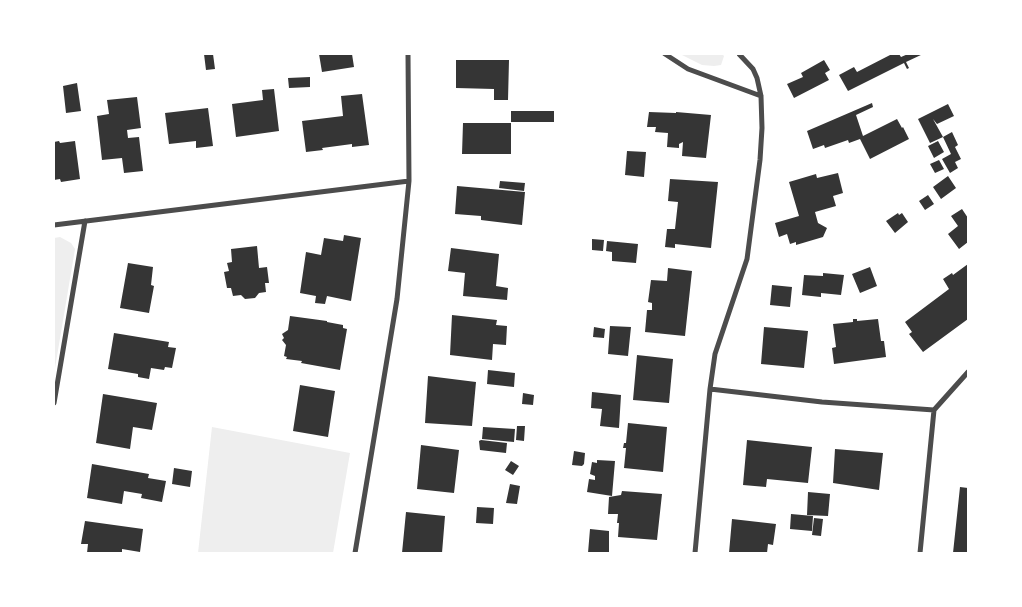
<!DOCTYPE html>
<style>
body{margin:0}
#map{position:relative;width:1022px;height:607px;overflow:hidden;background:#fff;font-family:Manrope,sans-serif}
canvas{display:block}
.frame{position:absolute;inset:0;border:55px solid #fff;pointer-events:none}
</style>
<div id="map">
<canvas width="1022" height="607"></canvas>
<div class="frame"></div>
</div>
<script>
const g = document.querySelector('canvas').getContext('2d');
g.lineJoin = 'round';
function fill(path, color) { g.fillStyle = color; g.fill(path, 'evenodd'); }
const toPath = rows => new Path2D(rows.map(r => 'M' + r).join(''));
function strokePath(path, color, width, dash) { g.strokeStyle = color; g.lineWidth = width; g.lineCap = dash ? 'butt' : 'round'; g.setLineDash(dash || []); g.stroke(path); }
fill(toPath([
 [680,54,722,54,724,56,721,65,714,66,702,65],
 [60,237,71,243,75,249,54,374,54,238],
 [212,427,350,453,333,553,198,553]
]), '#eee');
fill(toPath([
 [204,54,213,54,215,69,206,70],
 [319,54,352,54,354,67,322,72],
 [892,54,899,54,901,57,908,54,923,54,906,62,909,68,907,69,904,63,848,91,839,75,854,67,857,72],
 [456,60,509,60,508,100,494,100,494,89,456,88],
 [824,60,830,70,825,73,829,80,794,98,787,84,803,77,801,73],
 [310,77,310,87,289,88,288,78],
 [77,83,81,111,66,113,63,86],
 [274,89,279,131,236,137,232,104,263,100,262,90],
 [362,94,369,145,352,147,352,144,322,148,323,150,306,152,302,121,343,116,341,96],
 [137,97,141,128,127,130,128,138,139,137,143,171,124,173,122,158,102,160,97,116,109,114,107,100],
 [872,103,873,107,856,115,863,136,897,119,902,128,903,127,909,139,870,159,860,139,849,143,848,140,825,148,824,145,813,149,807,131],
 [948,104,954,116,937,124,933,119,943,137,930,143,918,119],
 [208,108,213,146,196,148,196,141,169,144,165,113],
 [511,111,554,111,554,122,511,122],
 [649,112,676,113,676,112,711,115,706,158,682,156,683,142,679,144,679,148,667,147,668,133,655,132,656,127,647,127],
 [463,123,511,123,511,154,462,154],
 [952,132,958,145,955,147,961,159,955,162,958,168,950,173,942,159,951,154,943,137],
 [59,141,60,143,75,141,80,179,61,182,60,179,54,180,54,142],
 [938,141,944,152,934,158,928,146],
 [627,151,646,152,644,177,625,175],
 [939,160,944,169,935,173,930,164],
 [838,173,843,193,833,196,836,206,815,212,818,223,827,228,823,237,796,245,796,242,790,244,787,234,779,237,775,223,799,216,789,182,816,174,817,178],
 [948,176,956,188,941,199,933,187],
 [670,179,718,182,711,248,675,244,675,248,665,247,667,229,675,229,678,202,668,201],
 [500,181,525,183,524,191,499,188],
 [457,186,525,192,522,225,481,220,481,216,455,214],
 [928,195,934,204,925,210,919,201],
 [962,209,968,218,968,242,959,249,948,234,958,226,951,216],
 [898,213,899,215,902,213,908,222,895,233,886,221],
 [344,235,361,238,351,301,327,296,325,304,315,303,316,296,300,293,306,252,321,255,324,238,343,241],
 [592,239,604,240,603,251,592,250],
 [607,241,638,244,636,263,612,261,612,252,606,251],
 [257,246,259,268,267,267,269,283,265,283,266,292,259,293,255,298,245,299,241,295,233,296,231,288,227,288,224,272,229,271,227,263,232,262,231,249],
 [451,248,499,254,496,286,508,288,507,300,463,296,465,273,448,271],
 [128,263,153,267,151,285,154,286,149,313,120,308],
 [968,264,968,319,923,352,909,334,912,332,905,322,949,289,943,279,952,273,953,275],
 [870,267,877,286,860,293,852,274],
 [668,268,692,271,685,336,645,332,647,310,652,310,652,303,648,302,651,280,667,281],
 [823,273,844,275,841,295,821,293,821,297,802,295,804,275,823,276],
 [772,285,792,287,790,307,770,305],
 [452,315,497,320,496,325,507,326,506,345,493,344,492,360,450,355],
 [290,316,327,321,327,322,343,325,343,328,347,329,340,370,301,363,302,361,286,359,287,357,284,356,286,345,282,340,284,338,282,334,288,330],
 [853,319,857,319,857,321,878,319,881,341,884,341,886,357,834,364,832,348,836,347,833,324,853,322],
 [610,326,631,327,628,356,608,354],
 [594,327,605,329,604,338,593,337],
 [764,327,808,331,804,368,761,364],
 [114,333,169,342,168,347,176,348,172,368,165,367,164,370,151,368,149,379,138,377,138,374,108,369],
 [637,355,673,359,669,403,633,400],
 [488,370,515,373,514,387,487,384],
 [428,376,476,382,472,426,425,423],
 [300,385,335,391,328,437,293,431],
 [592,392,621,395,619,428,600,426,602,409,591,408],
 [523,393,534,395,533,405,522,404],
 [103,394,157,403,152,430,133,427,130,449,96,443],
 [628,423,667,427,663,472,624,468,626,448,623,448,624,443,626,443],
 [517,426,525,426,524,441,516,440],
 [483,427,515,429,514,442,482,439],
 [481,440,507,443,506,453,480,450,479,441],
 [747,440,812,447,808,483,767,479,766,487,743,485],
 [421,445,459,450,454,493,417,489],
 [835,449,883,453,879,490,833,483],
 [574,451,585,453,584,464,582,466,572,465],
 [597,460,615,461,612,496,587,492,589,479,595,480,595,476,590,474,592,462,597,463],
 [511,461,519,466,513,475,505,470],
 [92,464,149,474,148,478,166,481,162,502,141,498,142,494,124,491,122,504,87,498],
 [174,468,192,471,190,487,172,484],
 [510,484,520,486,517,504,506,503],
 [960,487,968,488,968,553,953,553],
 [622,491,662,494,657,540,618,537,619,523,617,523,618,514,608,514,609,497,621,495],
 [808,492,830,494,828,516,807,515],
 [477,507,494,508,493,524,476,523],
 [406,512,445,516,442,553,402,553],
 [791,514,813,516,812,531,790,529],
 [814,518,823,519,821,536,812,535],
 [732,519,776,524,773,545,768,544,767,553,729,553],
 [85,521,143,529,140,552,122,549,122,553,87,553,88,544,81,544],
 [590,529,609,531,609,553,588,553]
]), '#353535');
strokePath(toPath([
 [665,54,688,69,761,96],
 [54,225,409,181],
 [710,389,822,402,934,410],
 [54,403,85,221],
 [934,410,968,372],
 [355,553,397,299,409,181,408,54],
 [695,553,710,389,715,354,747,259,760,160,762,128,761,96,757,78,753,69,739,54],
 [920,553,934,410]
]), '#4c4c4c', 5);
</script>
